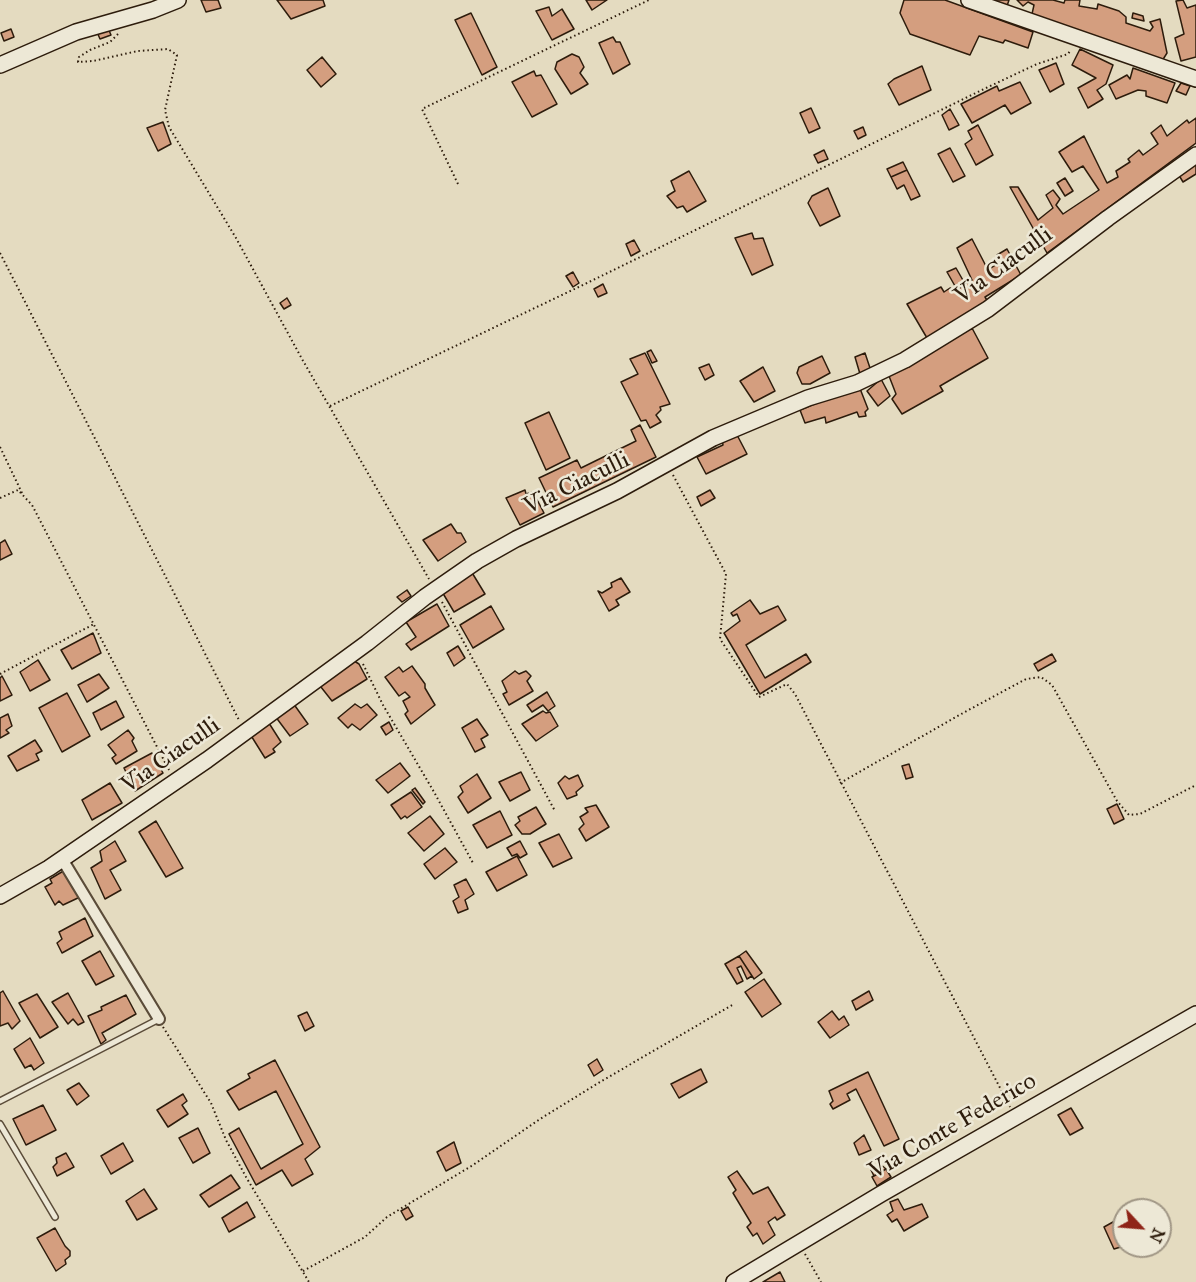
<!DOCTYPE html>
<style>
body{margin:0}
#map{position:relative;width:1196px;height:1282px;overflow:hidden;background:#e4dbc0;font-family:"IM FELL Great Primer",serif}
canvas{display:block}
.north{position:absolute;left:1112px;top:1198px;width:60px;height:60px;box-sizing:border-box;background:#ede8d6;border:2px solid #a09685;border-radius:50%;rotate:116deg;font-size:16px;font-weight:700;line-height:24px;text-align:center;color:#2d1c0c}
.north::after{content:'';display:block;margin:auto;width:21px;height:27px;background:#8f2418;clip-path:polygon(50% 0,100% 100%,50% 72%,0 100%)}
</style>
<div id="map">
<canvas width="1196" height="1282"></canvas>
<div class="north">N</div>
</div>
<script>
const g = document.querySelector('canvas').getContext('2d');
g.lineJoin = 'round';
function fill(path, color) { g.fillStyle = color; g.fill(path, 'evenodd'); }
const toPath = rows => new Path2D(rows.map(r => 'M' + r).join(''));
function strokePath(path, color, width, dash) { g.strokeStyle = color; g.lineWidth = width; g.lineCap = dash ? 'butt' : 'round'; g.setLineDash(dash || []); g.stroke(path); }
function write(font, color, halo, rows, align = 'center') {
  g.font = font + ' "IM FELL Great Primer",serif'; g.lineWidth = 5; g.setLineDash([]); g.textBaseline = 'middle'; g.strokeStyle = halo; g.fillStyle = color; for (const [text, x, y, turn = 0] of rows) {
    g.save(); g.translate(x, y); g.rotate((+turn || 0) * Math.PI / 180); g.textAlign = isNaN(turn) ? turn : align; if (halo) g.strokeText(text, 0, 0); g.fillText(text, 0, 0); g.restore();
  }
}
const building = toPath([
 [201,0,218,0,221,8,206,12,201,0],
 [277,0,323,0,325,6,291,19,277,0],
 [586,0,607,0,592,10,586,0],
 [904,0,945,0,1033,32,1028,48,1005,40,1003,43,979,36,970,55,910,34,900,13,904,0],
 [992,0,1009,0,1007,6,992,0],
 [1017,0,1053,0,1064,3,1065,0,1080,0,1079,6,1097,9,1098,4,1119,11,1126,17,1126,23,1150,31,1153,27,1150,22,1160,19,1167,53,1162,61,1032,14,1034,5,1028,2,1023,6,1017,0],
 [1183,0,1187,8,1196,5,1196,57,1181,61,1175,38,1184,34,1176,1,1183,0],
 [549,7,552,16,562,9,574,29,552,40,536,11,549,7],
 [471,13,497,67,482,75,455,20,471,13],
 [1133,13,1143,16,1144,21,1132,18,1133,13],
 [108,28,111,35,100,39,97,32,108,28],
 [11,29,14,37,4,41,1,33,11,29],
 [613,37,616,42,620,42,630,64,613,74,599,43,613,37],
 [1080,49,1113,65,1106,84,1097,90,1103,99,1088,108,1078,88,1096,78,1072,65,1080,49],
 [572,54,579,57,584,67,580,73,588,84,571,94,555,69,557,62,572,54],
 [322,57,336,74,321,87,307,70,322,57],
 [1056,63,1064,84,1050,92,1039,70,1056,63],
 [922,66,931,90,899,105,888,84,894,79,922,66],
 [1133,68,1175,83,1167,103,1146,96,1146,91,1138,90,1116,99,1109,85,1127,75,1130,79,1133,68],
 [534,71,536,76,541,75,557,104,532,117,512,82,534,71],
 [1020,82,1031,103,1011,114,1005,105,972,123,961,104,997,86,999,91,1020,82],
 [1181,83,1190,86,1186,95,1176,91,1181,83],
 [811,108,820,128,809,133,800,113,811,108],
 [950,109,959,125,949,130,942,115,950,109],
 [1196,118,1196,143,1047,253,1010,187,1018,187,1038,220,1053,208,1046,195,1053,190,1060,199,1056,205,1063,214,1099,190,1083,166,1072,172,1059,152,1084,136,1107,183,1118,177,1116,171,1130,162,1128,159,1139,150,1143,155,1158,144,1151,133,1161,125,1167,136,1187,120,1189,123,1196,118],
 [163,122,171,144,158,151,147,128,163,122],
 [978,125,993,155,976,165,965,144,972,139,968,131,978,125],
 [863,127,866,135,858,139,854,131,863,127],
 [950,148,965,176,953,182,938,154,950,148],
 [824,150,828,159,818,163,814,155,824,150],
 [1192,161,1196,166,1196,174,1183,182,1177,172,1192,161],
 [903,162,907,170,891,177,887,169,903,162],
 [907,170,920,196,911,200,904,185,897,189,891,177,907,170],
 [689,171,706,201,687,212,683,206,677,208,667,196,675,191,671,181,689,171],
 [1065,178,1073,191,1065,196,1057,183,1065,178],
 [828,188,840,216,820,226,808,203,812,196,828,188],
 [752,233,754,239,763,238,773,265,752,275,735,238,752,233],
 [972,239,988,270,1000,262,997,255,1007,249,1021,275,985,297,988,302,927,338,907,304,941,287,944,292,950,288,955,291,972,280,957,248,972,239],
 [634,240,640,251,631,256,626,244,634,240],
 [956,268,964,282,955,286,947,272,956,268],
 [573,272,579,283,573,287,566,276,573,272],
 [603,284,607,293,598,297,594,289,603,284],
 [287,298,291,305,284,309,280,303,287,298],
 [972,328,988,358,940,386,943,391,902,414,892,399,896,394,889,376,972,328],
 [651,350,657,361,652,363,647,352,651,350],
 [645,353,670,404,660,407,661,410,656,415,661,422,650,428,646,420,641,421,621,382,638,374,630,359,645,353],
 [865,353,871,371,860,374,855,357,865,353],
 [822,356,830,373,810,384,802,384,797,373,799,367,822,356],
 [709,364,714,375,705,380,699,368,709,364],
 [763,367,775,391,754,402,740,381,763,367],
 [881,379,890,396,878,406,867,391,881,379],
 [859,386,868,409,865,412,866,416,859,417,857,412,826,423,825,417,805,423,800,410,859,386],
 [549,412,570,458,546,470,525,423,549,412],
 [640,425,656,457,553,507,539,478,577,460,581,468,636,441,631,430,640,425],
 [736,433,747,454,706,474,697,457,723,445,722,440,736,433],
 [525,490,526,494,533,492,544,513,520,525,506,498,525,490],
 [710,490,715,498,701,506,697,497,710,490],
 [451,524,457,533,461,533,466,542,438,561,423,540,451,524],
 [5,540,12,554,0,560,0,543,5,540],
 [471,571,485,594,454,612,441,590,471,571],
 [621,578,630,592,616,600,619,605,609,611,598,591,602,593,612,587,611,583,621,578],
 [407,590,411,596,402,602,397,597,407,590],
 [750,600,760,614,778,606,786,620,746,645,765,678,806,654,811,662,760,694,724,633,740,621,737,614,733,616,731,613,750,600],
 [437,604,449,626,411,650,406,644,416,637,406,622,437,604],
 [491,606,504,629,473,648,460,625,491,606],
 [93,633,101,653,72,669,61,650,93,633],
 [458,646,465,658,454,666,447,653,458,646],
 [1052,654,1056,661,1038,671,1034,664,1052,654],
 [351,659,359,664,367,679,332,701,317,682,351,659],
 [38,660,50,680,30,691,20,672,38,660],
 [412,666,425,684,425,688,435,705,411,724,405,714,408,711,403,701,410,697,405,692,399,696,385,677,399,667,403,672,412,666],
 [515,671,519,674,526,671,531,676,527,681,533,691,509,705,503,694,507,692,502,681,515,671],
 [99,674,109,688,87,702,78,685,99,674],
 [2,676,12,695,0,701,0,678,2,676],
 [547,692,555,706,548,711,543,705,532,712,527,705,547,692],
 [67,693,90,736,62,752,39,708,67,693],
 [116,701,124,717,101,730,93,713,116,701],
 [293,703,308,724,290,736,275,716,293,703],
 [355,704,361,708,367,704,377,715,360,730,352,724,348,728,338,718,355,704],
 [543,711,546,713,550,712,558,726,536,741,522,724,543,711],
 [8,714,12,726,6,730,9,733,0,738,0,718,8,714],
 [477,719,488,735,481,739,485,747,475,752,462,728,477,719],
 [267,720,281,742,273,749,275,752,265,758,250,734,267,720],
 [389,722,393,730,386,735,381,727,389,722],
 [128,730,134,738,132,741,137,751,116,764,112,758,116,755,108,745,128,730],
 [35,740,42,751,36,754,39,760,17,771,8,756,35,740],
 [152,753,163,773,135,791,124,768,152,753],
 [400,763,410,776,388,793,376,780,400,763],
 [909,764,913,777,906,779,902,766,909,764],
 [521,772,530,790,510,801,499,782,521,772],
 [477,774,491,798,468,813,458,797,463,792,460,786,477,774],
 [578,775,583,786,576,792,577,795,567,799,558,783,565,776,569,779,578,775],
 [110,783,122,803,92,820,82,800,110,783],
 [415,788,425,802,423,804,412,790,415,788],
 [411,792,422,807,407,818,405,816,401,819,391,805,411,792],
 [1117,804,1124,819,1114,824,1107,809,1117,804],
 [596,805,609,827,586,841,579,829,584,824,580,817,588,812,585,808,596,805],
 [536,807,546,824,530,834,522,834,515,825,520,821,518,817,536,807],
 [500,811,512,835,487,848,473,825,500,811],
 [430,816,444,834,424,851,408,833,430,816],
 [156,821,183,868,166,877,139,832,156,821],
 [559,834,572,858,553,867,539,843,559,834],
 [115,841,126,861,110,870,121,890,105,899,91,868,102,861,100,851,115,841],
 [520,841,527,854,520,858,517,854,512,856,507,848,520,841],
 [445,848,457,862,435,879,424,864,445,848],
 [517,856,527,875,497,891,486,872,517,856],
 [65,870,80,897,63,905,59,901,55,905,45,887,52,883,50,879,65,870],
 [466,879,474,894,465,900,468,909,458,913,453,901,459,897,454,885,466,879],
 [85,918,93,936,62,953,57,943,62,939,59,932,85,918],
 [100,951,114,976,96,985,82,961,100,951],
 [746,951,762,973,754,979,739,956,746,951],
 [739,956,752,976,747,979,741,966,737,968,743,981,737,984,725,964,739,956],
 [764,979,781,1004,762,1017,745,992,764,979],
 [3,991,20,1021,12,1029,8,1023,0,1026,0,993,3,991],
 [869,991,873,1000,856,1010,852,1001,869,991],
 [68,993,84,1022,78,1025,73,1019,68,1024,52,1002,68,993],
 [37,994,58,1027,40,1038,19,1003,37,994],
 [126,995,136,1014,102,1033,106,1040,101,1044,88,1016,102,1010,101,1007,126,995],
 [832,1011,839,1020,844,1016,849,1025,830,1038,818,1022,832,1011],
 [307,1012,314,1026,305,1031,298,1016,307,1012],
 [30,1038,44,1063,34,1070,31,1065,25,1068,14,1049,30,1038],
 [597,1059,603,1070,594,1076,588,1065,597,1059],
 [275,1060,320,1147,305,1159,313,1174,292,1186,282,1170,256,1185,229,1134,239,1128,261,1169,303,1144,276,1091,239,1110,227,1091,250,1078,248,1074,275,1060],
 [701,1069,707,1082,679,1098,671,1084,701,1069],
 [868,1072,899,1139,884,1146,856,1089,847,1094,850,1100,833,1109,830,1104,833,1101,829,1091,868,1072],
 [79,1083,89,1096,77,1105,67,1090,79,1083],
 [183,1094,187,1101,182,1105,188,1114,168,1127,157,1110,183,1094],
 [43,1105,56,1130,26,1145,13,1119,43,1105],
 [1071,1108,1083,1128,1070,1135,1058,1115,1071,1108],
 [198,1128,210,1153,193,1163,179,1138,198,1128],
 [864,1135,871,1150,859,1155,854,1143,864,1135],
 [454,1142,461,1163,446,1171,437,1152,454,1142],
 [123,1143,133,1161,111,1174,101,1156,123,1143],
 [66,1153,74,1167,57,1176,53,1167,57,1163,56,1158,66,1153],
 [880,1164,886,1169,874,1176,871,1170,880,1164],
 [886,1169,891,1177,877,1186,872,1177,886,1169],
 [737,1171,753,1194,768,1187,785,1215,777,1220,775,1217,768,1222,775,1235,763,1244,757,1233,753,1236,747,1227,751,1223,733,1193,736,1190,728,1177,737,1171],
 [231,1175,240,1188,209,1207,200,1195,231,1175],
 [144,1189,157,1209,137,1220,126,1201,144,1189],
 [898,1199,904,1210,922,1204,928,1217,904,1231,897,1219,892,1222,887,1215,893,1211,890,1202,898,1199],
 [247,1202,255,1217,229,1232,222,1218,247,1202],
 [408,1207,413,1216,406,1220,401,1211,408,1207],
 [1113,1222,1124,1246,1114,1249,1104,1227,1113,1222],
 [55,1228,65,1246,70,1251,70,1256,65,1260,66,1264,56,1271,37,1238,55,1228],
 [780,1272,785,1282,763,1282,780,1272]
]);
fill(building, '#d49e7f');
strokePath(building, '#2d1c0c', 1.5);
const lane = toPath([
 [0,1101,159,1019],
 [0,1124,55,1217]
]);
const street = toPath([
 [62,859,159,1019]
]);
const secondary = toPath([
 [969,0,1196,79],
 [0,65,76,32,153,10,178,0],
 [0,896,49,868,207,760,367,643,425,597,477,561,516,539,617,491,713,438,808,398,857,383,905,360,988,309,1108,218,1196,155],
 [734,1282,881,1194,1196,1014]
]);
strokePath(lane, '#5b4c39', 8);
strokePath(street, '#5b4c39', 14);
strokePath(secondary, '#2d1c0c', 18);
strokePath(toPath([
 [118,34,110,42,90,50,79,57,78,62,93,61,138,51,168,49,177,55,165,110,169,127,236,238,302,359,429,579],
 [458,184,422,109,649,0],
 [0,253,239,720],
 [330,406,587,283,986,88,1037,64,1068,54,1070,51],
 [0,447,22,493],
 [673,475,726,574,720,639,759,697,787,684,795,694,1010,1107],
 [0,498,18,490,32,505,169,770],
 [442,602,555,811],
 [363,664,383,705,434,792,473,863],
 [0,674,94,624],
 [840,783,963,713,1026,679,1041,677,1052,685,1117,801,1129,815,1140,814,1196,785],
 [163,1027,211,1103,226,1140,246,1177,309,1282],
 [805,1254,821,1282],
 [303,1271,365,1237,387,1217,473,1165,540,1119,600,1082,734,1004]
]), '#2d1c0c', 2, [1.5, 3]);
strokePath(lane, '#ede8d6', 5);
strokePath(street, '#ede8d6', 10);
strokePath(secondary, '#ede8d6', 15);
write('24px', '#2d1c0c', '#ede8d6', [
 ["Via Ciaculli",1004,266,-36],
 ["Via Ciaculli",577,484,-26],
 ["Via Ciaculli",171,756,-35],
 ["Via Conte Federico",953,1127,-30]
]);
</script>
